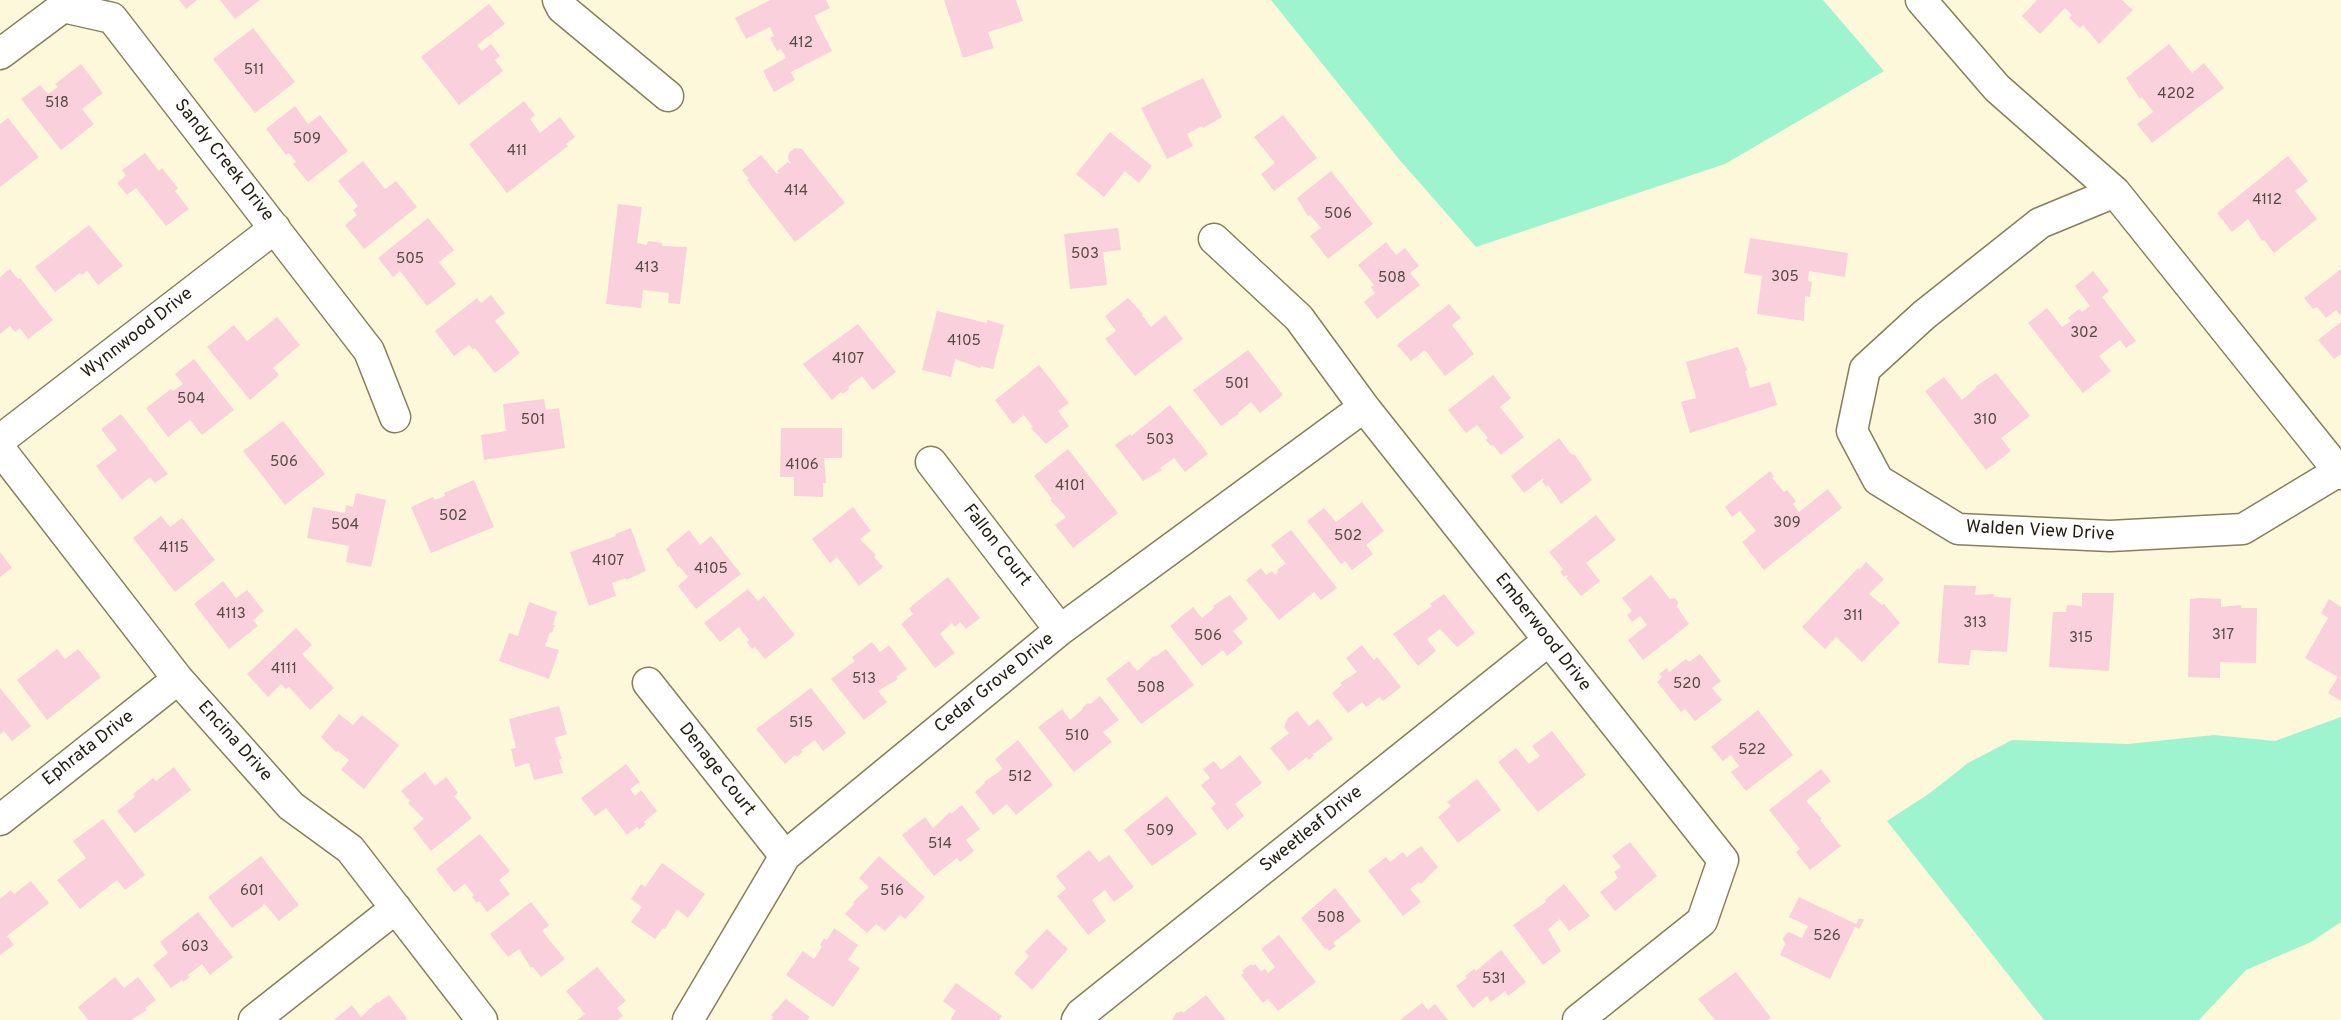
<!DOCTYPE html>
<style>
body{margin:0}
canvas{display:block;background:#fdf8da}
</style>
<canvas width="2341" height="1020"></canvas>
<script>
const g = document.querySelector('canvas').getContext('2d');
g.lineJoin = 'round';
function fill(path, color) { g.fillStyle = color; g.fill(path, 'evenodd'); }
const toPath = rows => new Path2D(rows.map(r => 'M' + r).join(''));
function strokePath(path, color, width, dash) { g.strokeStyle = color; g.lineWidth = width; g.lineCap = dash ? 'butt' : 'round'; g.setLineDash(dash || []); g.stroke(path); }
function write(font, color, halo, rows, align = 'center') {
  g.font = font + ' Overpass,sans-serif'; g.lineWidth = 6; g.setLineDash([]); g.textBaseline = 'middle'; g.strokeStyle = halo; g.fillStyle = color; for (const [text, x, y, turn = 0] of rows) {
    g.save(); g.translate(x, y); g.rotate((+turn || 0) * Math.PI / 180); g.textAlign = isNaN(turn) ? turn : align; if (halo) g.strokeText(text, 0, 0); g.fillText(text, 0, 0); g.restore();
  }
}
fill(toPath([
 [1271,0,1823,0,1884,71,1725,164,1476,247,1398,158],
 [2341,717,2341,922,2311,942,2246,970,2199,1020,2044,1020,1887,821,1930,793,1968,763,2012,740,2128,744,2214,735,2275,741]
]), '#9df4ce');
fill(toPath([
 [179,0,197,0,186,9],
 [220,0,260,0,235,19],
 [770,0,826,0,830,8,814,16,832,51,791,72,795,80,774,92,763,71,786,58,781,49,777,51,770,38,774,36,770,27,746,39,735,18],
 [944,0,1016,0,1023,21,988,32,994,48,963,58],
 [2037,0,2122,0,2133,10,2099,44,2083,25,2080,28,2069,18,2072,15,2065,8,2040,34,2022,16],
 [489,4,505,24,477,45,482,51,491,44,500,56,495,60,503,71,459,105,421,57],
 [253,28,295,82,255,113,213,59],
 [2169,44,2192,73,2204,63,2224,88,2152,143,2137,124,2153,112,2142,97,2140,99,2126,78],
 [81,64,103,93,82,109,94,124,61,150,21,99,40,85,48,94,58,87,55,84],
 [1203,78,1222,117,1203,128,1202,126,1187,134,1193,146,1167,159,1141,108],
 [524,101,535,115,530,119,540,133,560,117,575,137,566,144,568,146,507,193,469,144],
 [295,106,308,124,320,115,348,151,308,182,293,164,296,162,289,153,286,155,266,129],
 [1283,115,1317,158,1274,191,1261,174,1275,163,1254,137],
 [8,118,39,157,0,187,0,124],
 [1110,132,1152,166,1139,183,1125,171,1104,197,1076,174],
 [795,148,802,149,845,203,795,242,747,180,749,179,742,170,761,155,777,174,779,173,777,171,788,162,790,164,791,163,788,159,789,153],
 [145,153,159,171,162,168,178,188,175,191,189,209,166,226,136,188,127,195,117,183,126,176,122,170],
 [2288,156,2308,181,2295,191,2317,219,2274,253,2264,240,2262,241,2248,219,2232,232,2217,213],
 [363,161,385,189,396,181,417,207,364,249,345,225,357,215,353,210,358,206,338,181],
 [1331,171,1373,224,1328,259,1310,236,1321,228,1310,215,1308,216,1297,198],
 [618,204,642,207,637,243,647,245,648,241,662,243,662,246,687,247,680,304,668,303,669,293,643,290,641,308,606,304],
 [428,218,454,250,439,262,456,284,427,306,400,271,393,277,378,258],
 [89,225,123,266,98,285,87,271,82,275,80,273,55,292,35,267],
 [1118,228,1121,250,1103,252,1107,285,1070,289,1064,234],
 [1750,238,1848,253,1845,277,1809,271,1808,281,1812,282,1810,297,1805,296,1804,321,1757,314,1762,276,1744,273],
 [1386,242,1396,255,1405,248,1419,266,1410,273,1420,285,1377,319,1364,302,1375,293,1371,287,1374,285,1358,265],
 [10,269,18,279,20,278,53,320,28,339,20,328,15,332,10,326,0,334,0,277],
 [2341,269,2341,316,2336,310,2326,318,2317,307,2313,309,2304,298],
 [2093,271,2109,291,2102,297,2136,341,2126,348,2120,340,2099,356,2111,371,2083,393,2028,323,2047,308,2062,327,2071,321,2068,318,2079,309,2082,312,2090,306,2075,286],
 [491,295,505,313,495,321,520,353,495,373,475,348,473,350,469,345,454,356,435,331,477,298,481,303],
 [1128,298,1143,314,1142,315,1151,327,1165,315,1183,339,1135,376,1105,339,1116,331,1105,316],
 [1449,304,1461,318,1452,325,1474,354,1445,376,1425,350,1411,361,1397,345],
 [937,311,987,323,987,320,1004,325,993,369,981,366,980,368,955,359,951,377,922,370],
 [277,317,300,345,273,368,279,375,250,400,207,347,234,325,247,341],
 [2341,322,2341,354,2334,359,2318,340],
 [858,324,896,372,873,390,862,376,848,387,849,389,843,394,841,392,832,400,803,364],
 [1738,347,1747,370,1745,371,1750,388,1770,382,1777,405,1690,433,1681,402,1696,398,1686,362],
 [1248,350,1283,395,1260,413,1251,402,1238,413,1239,414,1221,426,1193,390],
 [194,359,234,410,202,435,190,420,168,437,146,408,171,389,173,391,183,384,175,374],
 [1039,365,1069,403,1058,411,1069,426,1046,444,1031,428,1033,427,1024,415,1013,424,995,400],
 [1996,373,2030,416,2001,438,2011,451,1986,470,1925,391,1944,377,1962,400,1976,388,1975,387],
 [1493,375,1511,398,1500,407,1524,437,1501,455,1493,445,1491,446,1486,440,1488,438,1477,425,1466,433,1448,410],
 [544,399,546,410,559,408,565,448,484,460,481,435,506,431,503,404],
 [1170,405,1208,454,1185,472,1174,458,1160,468,1162,470,1143,481,1115,445,1130,434,1131,436],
 [121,414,168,474,155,483,150,477,122,500,96,466,117,450,101,429],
 [283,421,325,474,285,505,243,451],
 [781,428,842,428,842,458,824,458,826,483,823,483,823,497,794,496,794,477,780,477],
 [1559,438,1571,454,1575,455,1592,480,1561,504,1548,485,1546,487,1542,481,1544,480,1543,478,1524,493,1511,476],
 [1068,449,1118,513,1073,548,1055,525,1066,517,1050,500,1052,499,1034,476],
 [1770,471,1774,477,1772,478,1784,492,1787,490,1796,501,1793,504,1799,512,1828,489,1842,508,1764,570,1742,542,1756,531,1740,511,1732,517,1725,507],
 [474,480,494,527,431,553,411,507,433,497,435,500,445,496,444,493],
 [356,493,386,500,371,567,346,562,349,546,307,538,313,507,345,513,346,505,353,507],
 [1362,502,1384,531,1366,545,1373,554,1352,570,1345,561,1341,564,1307,521,1324,508,1336,522],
 [853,507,871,531,860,539,876,555,874,557,883,567,859,586,837,557,830,563,812,539],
 [1596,515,1616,540,1586,563,1600,581,1581,596,1566,578,1568,577,1567,575,1564,577,1560,572,1563,569,1549,552],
 [161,516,170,527,182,518,215,560,175,592,133,538],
 [631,528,646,571,626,580,626,578,612,583,616,596,589,606,570,552,616,536,615,534],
 [689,530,700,545,711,536,741,574,696,609,678,586,688,577,679,566,678,567,666,549],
 [1291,530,1337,588,1321,600,1314,592,1279,620,1246,580,1261,568,1266,575,1272,571,1275,575,1278,572,1277,570,1285,564,1287,565,1271,545],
 [0,552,12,568,0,577],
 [1866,562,1884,579,1869,594,1882,605,1884,604,1900,623,1862,662,1836,637,1825,649,1802,627,1858,568,1859,570],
 [1651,575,1670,599,1675,598,1678,602,1677,607,1689,624,1643,660,1628,640,1647,625,1640,616,1632,622,1627,615,1632,611,1622,598],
 [948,577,980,618,966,629,960,622,955,627,952,623,940,634,955,653,935,668,901,624,913,614,909,608],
 [223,581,236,598,247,590,264,611,253,620,258,626,229,649,194,604],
 [1944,585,1976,586,1975,595,1994,594,1994,597,2011,598,2007,652,1971,650,1969,665,1938,663],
 [748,589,758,601,764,596,795,635,765,659,755,647,752,649,747,642,749,640,739,627,720,642,704,623],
 [2082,593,2114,593,2109,671,2049,667,2053,612,2066,612,2067,605,2082,606],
 [1444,594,1475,633,1457,647,1440,629,1427,639,1436,651,1418,666,1393,634,1432,606,1430,604],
 [1230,595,1248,619,1233,631,1243,643,1227,656,1223,650,1202,666,1170,626,1193,607,1202,618,1214,608,1213,606],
 [2200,598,2221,599,2221,607,2241,605,2241,608,2257,608,2256,663,2220,662,2220,678,2188,677,2190,599],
 [2329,599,2341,607,2341,701,2328,693,2338,677,2305,658,2328,618,2321,613],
 [529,602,557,612,553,625,555,625,552,633,550,632,545,646,559,650,549,679,499,661,509,633,518,636],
 [296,628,312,645,302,654,334,688,310,710,289,687,286,689,281,684,268,697,247,674],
 [872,642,880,652,889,645,907,669,896,677,898,679,878,691,887,702,864,720,831,679,855,661,852,657],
 [1362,645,1374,660,1377,657,1401,687,1383,701,1380,697,1366,707,1362,702,1348,713,1332,693,1342,685,1340,683,1357,672,1346,658],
 [57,649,65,659,78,649,101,677,47,720,17,680],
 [1166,649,1194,685,1141,724,1106,679,1129,661,1137,671,1154,656,1155,657],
 [1700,654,1721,681,1712,688,1722,700,1695,721,1685,709,1681,712,1657,682,1662,677,1659,674,1667,668,1669,672,1686,659,1689,662],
 [0,688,31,726,12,741,4,731,0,735],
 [811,688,846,733,823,751,815,740,801,750,803,752,797,757,795,755,785,764,756,729],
 [1100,696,1119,720,1103,732,1112,742,1074,772,1038,727,1062,709,1070,720,1083,709,1082,708,1088,703,1090,704],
 [559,706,567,734,554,738,562,759,559,760,563,773,534,780,529,763,515,767,511,749,516,748,509,719],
 [1758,710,1793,755,1746,791,1731,772,1739,766,1731,755,1723,761,1711,747],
 [1297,711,1309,726,1318,719,1333,739,1315,753,1312,753,1314,755,1309,760,1307,757,1289,771,1270,748,1289,733,1284,727,1288,718],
 [339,714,353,725,362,715,399,745,364,789,341,770,349,760,338,751,336,752,321,737],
 [1552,731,1586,775,1538,812,1498,762,1516,748,1529,764,1540,756,1532,746],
 [1018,740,1053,785,1016,815,1007,804,993,815,975,792,985,783,984,782,1003,769,995,759],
 [1240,755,1262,783,1235,804,1244,816,1227,830,1211,808,1216,804,1201,785,1210,778,1203,769,1214,761,1221,770],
 [626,764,640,782,630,789,635,796,641,790,657,811,644,822,646,824,639,830,637,827,627,835,606,808,595,816,581,798],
 [174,767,191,790,135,833,117,811,135,797,133,794,153,778,156,781],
 [1821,769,1831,781,1806,801,1822,819,1820,820,1841,846,1810,870,1796,852,1800,849,1769,810],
 [425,772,435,786,446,777,458,793,454,796,472,818,431,851,413,828,424,819,408,803,410,801,401,791],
 [1477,779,1501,810,1458,843,1438,817,1451,806,1447,802],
 [1167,796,1197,834,1152,866,1124,830],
 [962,805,980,829,966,840,974,851,960,862,957,858,934,876,902,835,925,817,933,828,950,812,951,814],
 [103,819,145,875,125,890,117,880,80,909,57,880,86,858,73,841],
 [480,834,510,871,499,880,510,894,487,912,479,901,477,903,472,897,474,895,465,884,454,892,436,869],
 [1630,842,1657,876,1615,911,1600,892,1618,878,1614,872,1621,867,1612,856],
 [1421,846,1438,867,1421,884,1419,882,1410,889,1421,902,1403,916,1368,871,1386,857,1390,862,1403,852,1407,857],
 [1089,850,1099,862,1109,855,1134,887,1114,902,1105,890,1092,900,1106,921,1088,935,1057,896,1066,889,1056,876],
 [261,856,299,905,279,921,264,903,263,906,232,928,208,897],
 [879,856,925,897,905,919,900,915,885,931,876,924,867,933,845,914,854,904,853,902,869,887,859,878],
 [662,863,705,894,688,918,677,909,665,929,663,928,655,939,631,922,642,907,631,899,641,884,645,887],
 [31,881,49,903,7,936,14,945,0,955,0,899,11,890,14,894],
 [1564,884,1590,916,1569,931,1560,919,1548,929,1561,951,1543,965,1513,925,1546,902,1545,900],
 [1335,888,1361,921,1333,943,1336,946,1329,951,1327,948,1325,949,1301,918],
 [1799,897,1856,924,1859,918,1864,920,1859,929,1855,927,1830,979,1780,955,1785,944,1783,939,1785,935,1789,932,1802,938,1808,926,1789,917],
 [531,902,549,925,542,931,565,959,541,977,533,967,531,968,519,949,508,957,490,934],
 [198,912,233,957,210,975,202,964,188,975,190,977,183,982,182,980,171,988,153,965,168,953,160,942],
 [834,928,858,945,848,960,860,968,833,1007,786,975,803,951,814,959,822,947,820,945,824,938,827,940],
 [1047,929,1068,949,1032,990,1014,973,1029,956,1025,952],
 [1279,935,1316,982,1278,1011,1268,999,1263,1003,1241,975,1244,973,1242,971,1251,964,1253,966,1255,964,1261,971,1265,969,1268,973,1275,967,1261,949],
 [1501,950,1526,982,1508,996,1505,991,1491,1002,1487,996,1473,1008,1456,986,1467,978,1465,976,1474,969,1476,971],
 [597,967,626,1001,617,1008,623,1016,617,1020,577,1020,585,1014,566,991],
 [1736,972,1771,1018,1768,1020,1715,1020,1698,999],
 [115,977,124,988,138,977,156,1000,145,1008,147,1010,131,1020,88,1020,78,1007],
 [956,983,1002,1016,999,1020,950,1020,956,1011,943,1001],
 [389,995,407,1018,405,1020,334,1020,352,1005,361,1017,377,1002,378,1003],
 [1206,995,1226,1020,1172,1020,1176,1013,1182,1011,1183,1013],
 [786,999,810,1017,807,1020,771,1020,773,1017,771,1015],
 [1422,1003,1428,1010,1435,1004,1448,1020,1400,1020]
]), '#fad0dd');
const minor = toPath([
 [558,0,562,8,668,96],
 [1921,0,1997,88,2115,192,2341,474],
 [0,54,63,7,112,18,369,351,395,417],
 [2115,192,2040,223,1924,315,1865,369,1852,431,1878,480,1958,529,2110,536,2243,529,2339,471],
 [1214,239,1299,318,1364,407,1723,860,1702,921,1578,1020],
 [0,440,275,228],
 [0,449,178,679,291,806,350,849,482,1020],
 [931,462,1060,630],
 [648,683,785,856],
 [0,820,178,679],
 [254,1020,396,908],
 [688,1020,785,856,1060,630,1364,407],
 [1077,1020,1081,1014,1548,641]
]);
strokePath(minor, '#857f5c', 33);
strokePath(minor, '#fff', 30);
write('15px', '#564a42', null, [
 ["412",801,44],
 ["511",254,71],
 ["4202",2176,95],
 ["518",57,104],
 ["509",307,140],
 ["411",517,152],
 ["414",796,192],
 ["4112",2267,201],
 ["506",1338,215],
 ["503",1085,255],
 ["505",410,260],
 ["413",647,269],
 ["305",1785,278],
 ["508",1392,279],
 ["302",2084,334],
 ["4105",964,342],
 ["4107",848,360],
 ["501",1237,385],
 ["504",191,400],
 ["501",533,421],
 ["310",1985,421],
 ["503",1160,441],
 ["506",284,463],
 ["4106",802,466],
 ["4101",1070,487],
 ["502",453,517],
 ["309",1787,524],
 ["504",345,526],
 ["502",1348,537],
 ["4115",174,549],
 ["4107",608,562],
 ["4105",711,570],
 ["4113",231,615],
 ["311",1853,617],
 ["313",1975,624],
 ["317",2223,636],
 ["506",1208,637],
 ["315",2081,639],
 ["4111",284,670],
 ["513",864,680],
 ["520",1687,685],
 ["508",1151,689],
 ["515",801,724],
 ["510",1077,737],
 ["522",1752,751],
 ["512",1020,778],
 ["509",1160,832],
 ["514",940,845],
 ["601",252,892],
 ["516",892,892],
 ["508",1331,919],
 ["526",1827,937],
 ["603",195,948],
 ["531",1494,980]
]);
write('18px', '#201d0f', '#fff', [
 ["Sandy Creek Drive",223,161,52],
 ["Wynnwood Drive",138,334,-38],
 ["Walden View Drive",2040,532,3],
 ["Fallon Court",996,546,52],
 ["Emberwood Drive",1542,633,52],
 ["Cedar Grove Drive",995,684,-39],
 ["Encina Drive",234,742,48],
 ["Ephrata Drive",89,749,-38],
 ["Denage Court",716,770,52],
 ["Sweetleaf Drive",1312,830,-39]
]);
</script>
